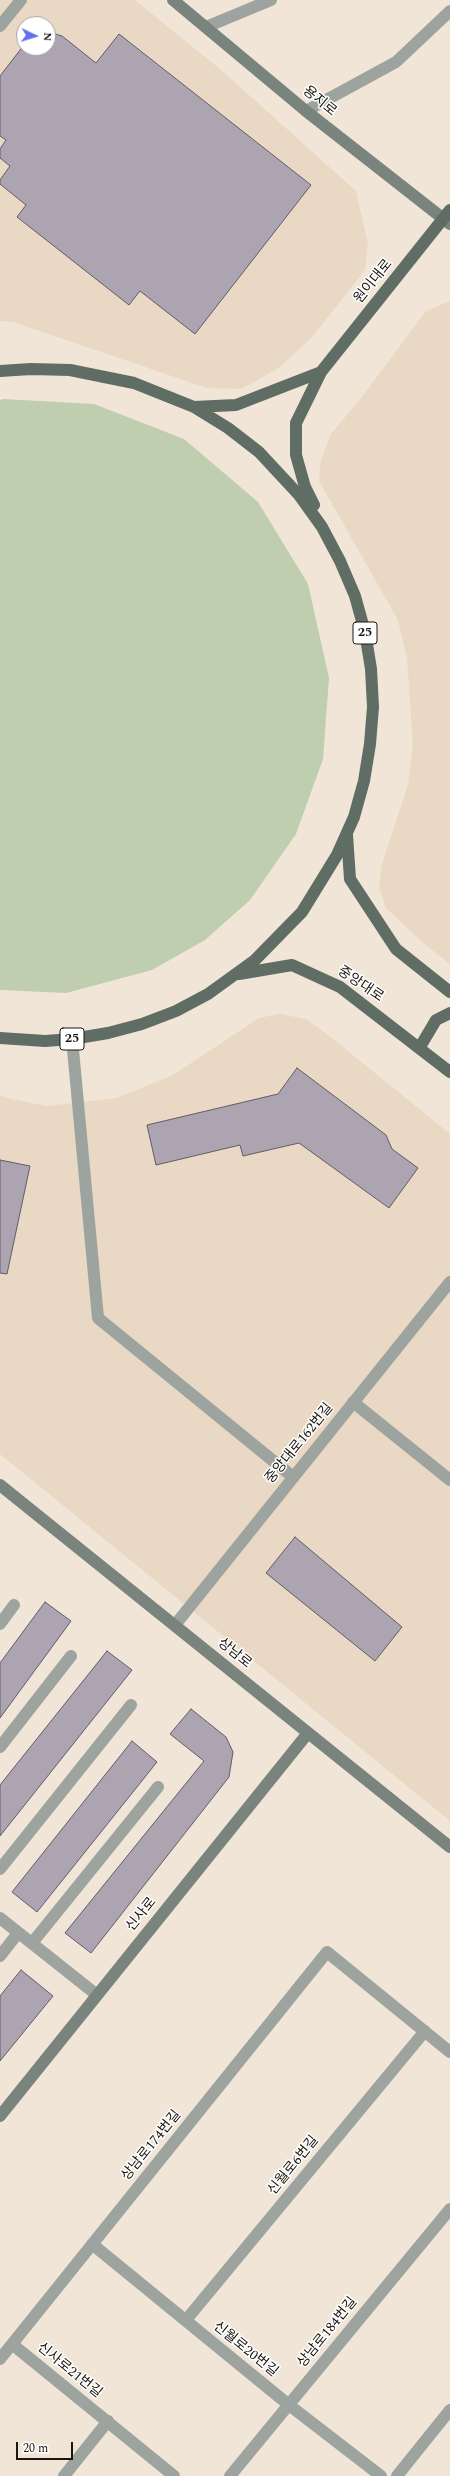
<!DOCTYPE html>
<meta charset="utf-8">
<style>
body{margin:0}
#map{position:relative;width:450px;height:2476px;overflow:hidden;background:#f1e5d7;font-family:Spectral,serif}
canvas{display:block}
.north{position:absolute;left:16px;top:16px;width:40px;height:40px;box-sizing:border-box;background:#fff;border:1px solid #a3a2a0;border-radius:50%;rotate:94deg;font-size:11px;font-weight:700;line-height:16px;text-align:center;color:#1a1611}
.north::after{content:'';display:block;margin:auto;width:14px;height:18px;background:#6271e9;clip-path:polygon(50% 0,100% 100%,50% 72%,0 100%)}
.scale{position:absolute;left:16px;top:2442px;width:57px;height:18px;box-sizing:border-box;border:2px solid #1a1611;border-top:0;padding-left:5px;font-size:12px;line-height:14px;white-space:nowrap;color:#1a1611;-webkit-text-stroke:3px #fff;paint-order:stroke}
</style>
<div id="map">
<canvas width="450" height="2476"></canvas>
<div class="north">N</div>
<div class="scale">20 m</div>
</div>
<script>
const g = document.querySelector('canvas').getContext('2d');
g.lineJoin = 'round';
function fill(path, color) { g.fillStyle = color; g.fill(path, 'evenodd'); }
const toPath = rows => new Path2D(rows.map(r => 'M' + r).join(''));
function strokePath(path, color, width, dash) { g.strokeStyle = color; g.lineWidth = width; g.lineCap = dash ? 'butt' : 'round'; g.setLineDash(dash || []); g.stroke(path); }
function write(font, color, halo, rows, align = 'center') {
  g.font = font + ' Spectral,"Noto Sans KR",serif'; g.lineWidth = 3; g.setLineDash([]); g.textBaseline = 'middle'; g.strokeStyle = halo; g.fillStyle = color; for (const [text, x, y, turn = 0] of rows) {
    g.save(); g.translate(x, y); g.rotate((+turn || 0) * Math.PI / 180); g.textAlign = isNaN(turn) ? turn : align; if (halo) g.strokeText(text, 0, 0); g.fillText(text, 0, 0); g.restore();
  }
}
fill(toPath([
 [0,0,135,0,221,70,356,191,368,245,365,270,313,336,279,368,241,389,207,388,13,322,0,321],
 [24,24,48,24,48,48,24,48],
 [450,301,450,964,422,942,386,908,379,887,382,864,408,785,413,743,407,658,398,620,319,481,321,460,331,434,362,397,426,311],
 [280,1014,306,1019,332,1038,450,1134,450,1821,0,1454,0,1095,11,1099,47,1106,117,1098,173,1075,259,1018]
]), '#e9d8c4');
fill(toPath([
 [3,399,94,404,184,439,258,502,308,584,329,678,323,759,296,834,250,900,205,940,152,970,66,993,0,990,0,400]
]), '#beceaf');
const building = toPath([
 [48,32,62,36,96,63,119,34,311,185,195,334,140,291,129,305,17,217,26,205,0,184,0,180,10,166,0,158,0,149,6,140,0,136,0,76,24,45,24,48,48,48,48,32],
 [297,1068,386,1135,392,1149,418,1168,389,1208,299,1143,243,1156,240,1145,156,1165,147,1125,278,1094,297,1068],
 [0,1160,30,1166,7,1274,0,1273,0,1160],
 [295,1537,402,1627,375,1661,266,1573,295,1537],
 [45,1602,71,1621,0,1718,0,1663,45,1602],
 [107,1651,132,1670,0,1836,0,1785,107,1651],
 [191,1709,226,1737,233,1752,229,1777,91,1953,65,1933,204,1761,170,1734,191,1709],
 [132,1741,157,1762,37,1912,12,1892,132,1741],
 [21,1970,53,1996,0,2061,0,1996,21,1970]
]);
fill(building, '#ada4b2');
strokePath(building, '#635b68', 1);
strokePath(toPath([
 [0,1624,14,1605],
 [0,1747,71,1656],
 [0,1869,131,1705],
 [0,1918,97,1995],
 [32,1943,158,1787],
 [0,1956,18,1933]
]), '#9da4a0', 12);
strokePath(toPath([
 [0,26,21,0],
 [206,27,271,0],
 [306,111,396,62,450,11],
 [72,1039,98,1318,293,1477],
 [353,1402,450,1480],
 [175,1625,450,1282],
 [92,2244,289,2405,381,2476],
 [186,2320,425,2031],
 [12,2344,174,2476],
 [0,2359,327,1952,450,2052],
 [64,2476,108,2421],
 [230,2476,450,2209],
 [397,2476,450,2410]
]), '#9da4a0', 12);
strokePath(toPath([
 [173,0,306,111,450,224],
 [0,1485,450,1847],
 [0,2116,308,1733]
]), '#7a847e', 12);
strokePath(toPath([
 [0,371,31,369,70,370,134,383,194,407,228,428,259,452,299,495,322,527,340,561,355,596,365,632,371,669,373,707,370,744,364,781,354,817,337,855,302,912,255,960,208,994,176,1011,142,1024,108,1033,72,1039,45,1041,0,1038],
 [194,407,236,405,321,372],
 [314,505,305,487,296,455,296,423,321,372,450,210],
 [347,835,350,879,396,949,450,992],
 [239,974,292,965,340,987,450,1072],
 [420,1047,436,1020,450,1013]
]), '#606d65', 12);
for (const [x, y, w] of [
 [365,633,24],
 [72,1039,24]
]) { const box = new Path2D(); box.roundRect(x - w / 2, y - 11, w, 22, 3); g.fillStyle = '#fff'; g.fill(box); strokePath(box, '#1a1611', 1); }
write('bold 13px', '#1a1611', null, [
 ["25",365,633],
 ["25",72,1039]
]);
write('14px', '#1a1611', '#fff', [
 ["용지로",319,102,39],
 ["원이대로",374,282,-51],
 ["중앙대로",360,985,34],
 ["중앙대로162번길",300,1444,-51],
 ["상남로",234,1654,39],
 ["신사로",142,1915,-51],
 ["상남로174번길",152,2146,-51],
 ["신월로6번길",294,2166,-51],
 ["상남로184번길",328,2333,-51],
 ["신월로20번길",245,2350,39],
 ["신사로21번길",69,2371,39]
]);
</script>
